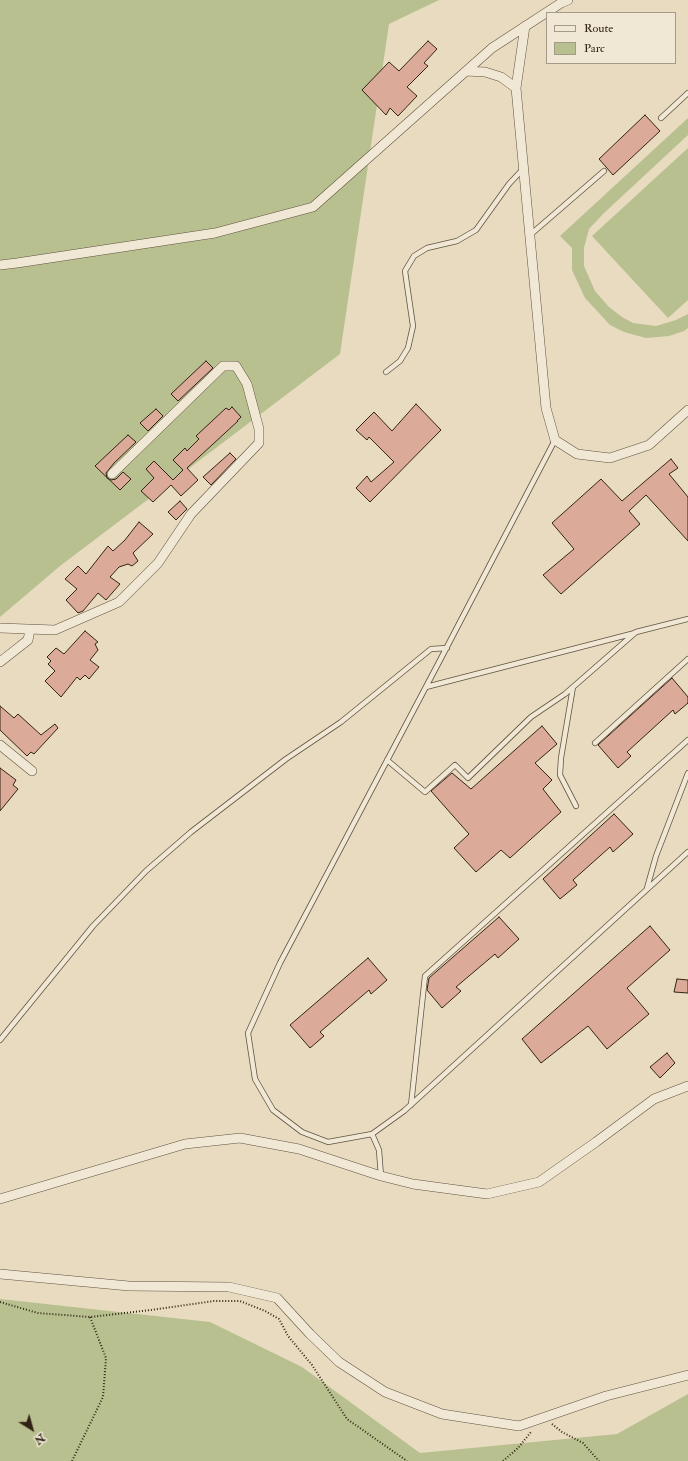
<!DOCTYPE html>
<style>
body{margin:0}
#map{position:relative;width:688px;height:1461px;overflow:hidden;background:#e8dbbf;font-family:"IM FELL Double Pica",serif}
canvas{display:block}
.legend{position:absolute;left:546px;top:12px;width:130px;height:52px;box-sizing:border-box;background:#f0e8d5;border:1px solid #a49a88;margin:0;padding:5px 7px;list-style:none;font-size:12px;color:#322415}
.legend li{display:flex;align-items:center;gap:8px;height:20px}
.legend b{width:20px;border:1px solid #a49a88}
.north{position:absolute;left:12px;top:1409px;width:40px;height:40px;-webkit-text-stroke:3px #f0e8d5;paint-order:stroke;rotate:143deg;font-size:11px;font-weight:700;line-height:16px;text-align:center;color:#322415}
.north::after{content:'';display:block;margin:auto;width:14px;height:18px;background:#322415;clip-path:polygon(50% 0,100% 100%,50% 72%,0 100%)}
</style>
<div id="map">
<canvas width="688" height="1461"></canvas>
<ul class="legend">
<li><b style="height:5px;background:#f0e8d5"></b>Route</li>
<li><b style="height:11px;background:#b8c090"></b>Parc</li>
</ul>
<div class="north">N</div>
</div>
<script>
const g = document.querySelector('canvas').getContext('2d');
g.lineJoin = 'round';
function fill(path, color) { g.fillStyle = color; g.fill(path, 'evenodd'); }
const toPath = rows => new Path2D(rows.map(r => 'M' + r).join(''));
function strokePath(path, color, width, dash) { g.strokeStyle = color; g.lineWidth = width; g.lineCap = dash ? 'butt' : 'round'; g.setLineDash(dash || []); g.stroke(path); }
fill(toPath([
 [0,0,439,0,389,24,340,354,60,566,0,617],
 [688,118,688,135,603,214,589,229,584,248,584,266,595,291,609,307,622,317,633,323,656,326,676,320,688,314,688,328,684,331,669,336,646,338,624,332,610,325,585,298,572,270,572,248,560,236],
 [688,148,688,300,668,318,592,236],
 [0,1299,210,1322,302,1367,420,1453,617,1434,688,1394,688,1461,0,1461]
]), '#b8c090');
const building = toPath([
 [428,41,437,49,424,63,428,66,407,87,417,96,398,116,390,108,386,115,362,90,389,62,399,71,428,41],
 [645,115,660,131,613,175,599,159,645,115],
 [206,361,213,368,178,401,171,394,206,361],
 [416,404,441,430,370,502,356,488,367,476,371,482,394,462,369,437,367,440,356,430,374,412,392,431,416,404],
 [232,407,241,417,237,421,238,421,187,468,198,480,181,496,171,485,153,502,141,491,154,478,146,469,154,461,173,480,183,470,173,460,185,448,187,451,199,439,196,436,226,408,229,410,232,407],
 [156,409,163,416,148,431,140,423,156,409],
 [128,435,136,442,114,463,106,473,107,478,111,480,116,479,123,472,131,479,120,490,95,466,128,435],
 [230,453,236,459,211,485,203,477,230,453],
 [671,459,678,468,669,474,688,497,688,541,646,495,629,511,640,524,561,594,543,575,574,549,552,523,601,479,622,501,671,459],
 [180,501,187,509,176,520,168,512,180,501],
 [139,522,153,534,133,553,138,561,132,566,128,564,119,567,110,577,120,584,106,600,98,593,83,611,78,613,66,600,77,589,65,579,78,566,86,574,108,546,113,551,125,540,139,522],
 [85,631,98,642,95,644,98,650,90,660,99,667,89,679,85,675,80,680,77,677,61,697,45,681,55,671,48,664,51,661,47,657,56,648,64,654,85,631],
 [672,678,688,697,688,703,675,714,673,710,627,752,631,756,618,768,598,745,672,678],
 [0,706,14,718,18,714,41,735,55,724,58,728,34,754,31,752,27,756,0,730,0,706],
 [542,726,557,744,535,763,552,780,543,789,561,812,510,858,501,850,476,872,454,848,469,834,431,791,452,773,471,789,542,726],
 [0,768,16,780,13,785,18,789,0,811,0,768],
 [614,814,633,834,613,852,610,847,573,880,577,885,560,899,543,879,614,814],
 [499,917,519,939,498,958,495,954,456,987,461,991,442,1008,427,990,429,978,499,917],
 [650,926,670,950,627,988,649,1014,607,1049,588,1026,541,1063,522,1039,650,926],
 [368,958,387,980,371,994,369,990,320,1032,324,1036,310,1048,290,1025,368,958],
 [677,979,688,980,688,993,674,992,677,979],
 [667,1053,675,1063,660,1078,650,1067,667,1053]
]);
fill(building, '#dcaa98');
strokePath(building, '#322415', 1);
const lane = toPath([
 [661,118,688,93],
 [530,235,604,171],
 [386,372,400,361,408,348,413,326,405,271,414,256,427,248,457,241,476,230,509,184,523,169],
 [555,440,438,664,280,963,248,1033,255,1079,273,1110,302,1132,328,1142,372,1134,404,1111,688,852],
 [426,687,635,633],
 [573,687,561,758,560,775,576,806],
 [595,743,688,659],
 [387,760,425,792,455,765,468,778,531,717,565,694,636,632,688,619],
 [647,888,656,856,688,773],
 [0,1040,93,926,146,871,191,832,286,759,341,722,431,649,447,648],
 [411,1105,425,976,688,740],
 [372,1134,379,1150,381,1176]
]);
const street = toPath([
 [525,26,516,88,546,408,555,440,577,454,610,458,649,445,688,410],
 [466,71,485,72,501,77,516,88],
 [0,265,17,263,215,233,313,207,492,48,561,3,568,0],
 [0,628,55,630,119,602,158,563,191,514,259,443,259,429,247,384,236,366,223,366,112,474],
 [0,662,28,640,30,630],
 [0,745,32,771],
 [0,1199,185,1144,240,1138,299,1149,381,1176,413,1184,487,1194,539,1182,596,1142,654,1099,688,1086],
 [0,1274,129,1286,229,1287,277,1298,310,1334,339,1362,385,1392,442,1414,519,1426,606,1396,688,1375]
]);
strokePath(lane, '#605240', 6);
strokePath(street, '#605240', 10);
strokePath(toPath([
 [0,1302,38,1313,90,1317,151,1310,214,1301,240,1301,265,1311,279,1319,288,1336,312,1365,347,1419,407,1461],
 [552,1424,562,1432,583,1443,599,1461],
 [72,1461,103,1397,106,1358,90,1317],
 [503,1461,518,1448,531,1432]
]), '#322415', 2, [1, 2]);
strokePath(lane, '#f0e8d5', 4.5);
strokePath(street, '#f0e8d5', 9);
</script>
